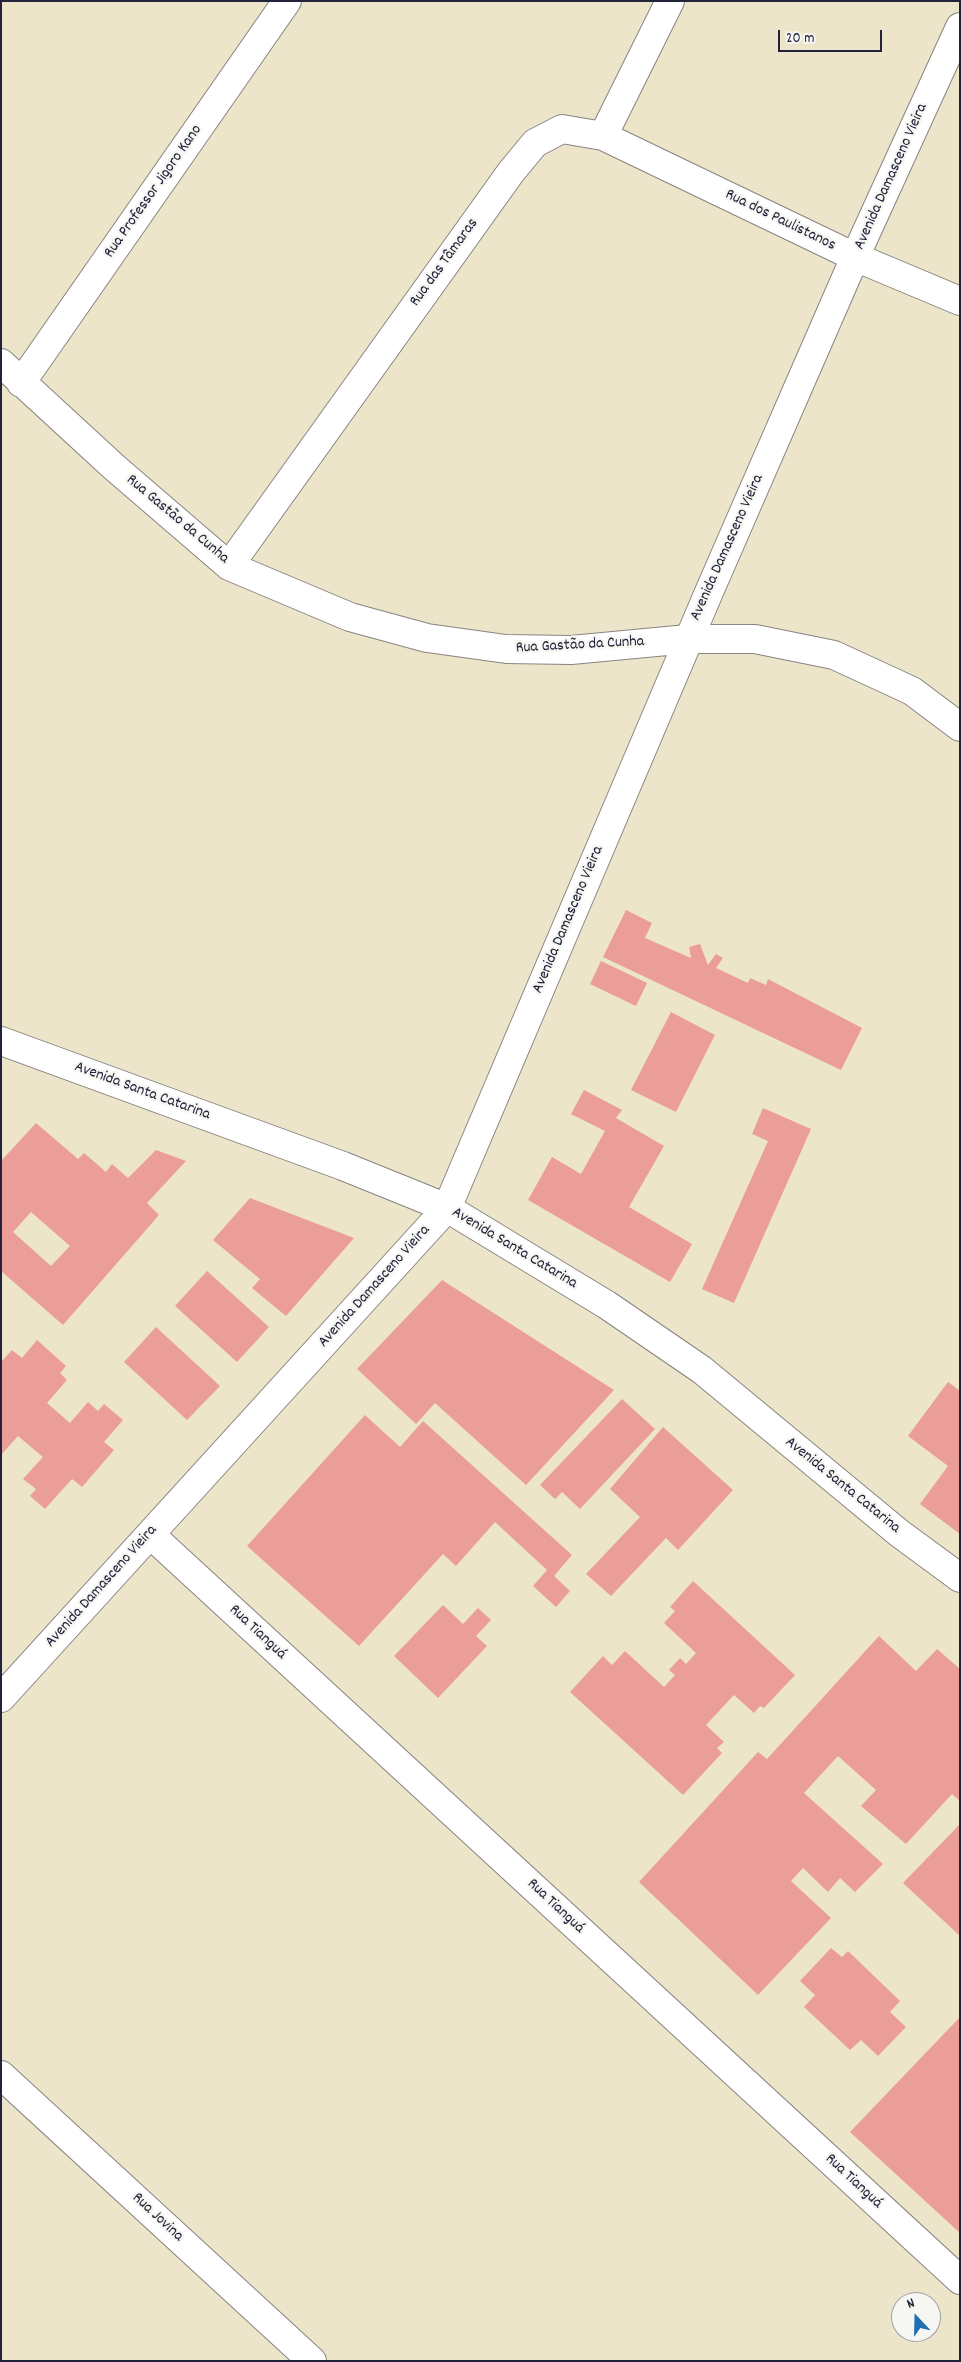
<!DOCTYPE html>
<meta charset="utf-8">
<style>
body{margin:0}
#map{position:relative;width:961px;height:2362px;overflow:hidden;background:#ede5c9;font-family:Dekko,sans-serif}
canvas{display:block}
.frame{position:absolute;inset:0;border:2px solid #22223b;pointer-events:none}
.north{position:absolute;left:891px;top:2292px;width:50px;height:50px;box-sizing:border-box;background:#f6f6f2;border:1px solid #a1a1a9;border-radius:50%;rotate:339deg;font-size:14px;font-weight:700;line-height:20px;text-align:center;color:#22223b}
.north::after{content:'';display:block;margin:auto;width:18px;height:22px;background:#1f6fb2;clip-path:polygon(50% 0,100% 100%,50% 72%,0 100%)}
.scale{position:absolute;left:778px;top:30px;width:104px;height:22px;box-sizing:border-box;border:2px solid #22223b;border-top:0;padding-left:6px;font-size:15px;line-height:18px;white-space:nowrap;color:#22223b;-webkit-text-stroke:4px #f6f6f2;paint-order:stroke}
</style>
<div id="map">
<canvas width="961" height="2362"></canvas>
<div class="frame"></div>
<div class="north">N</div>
<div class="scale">20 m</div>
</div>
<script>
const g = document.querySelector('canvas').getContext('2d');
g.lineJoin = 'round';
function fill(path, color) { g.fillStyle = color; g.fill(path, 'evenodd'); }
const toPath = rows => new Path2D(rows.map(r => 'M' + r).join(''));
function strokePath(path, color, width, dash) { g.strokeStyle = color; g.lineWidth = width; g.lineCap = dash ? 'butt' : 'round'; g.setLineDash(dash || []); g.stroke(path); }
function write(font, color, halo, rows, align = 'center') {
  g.font = font + ' Dekko,sans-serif'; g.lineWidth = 4.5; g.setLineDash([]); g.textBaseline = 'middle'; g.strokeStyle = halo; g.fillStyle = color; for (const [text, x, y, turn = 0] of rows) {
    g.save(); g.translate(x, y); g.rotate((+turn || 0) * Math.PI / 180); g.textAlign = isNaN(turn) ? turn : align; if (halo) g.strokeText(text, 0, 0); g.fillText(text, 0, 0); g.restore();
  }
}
fill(toPath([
 [626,910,652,923,645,938,691,958,689,947,700,944,708,965,716,954,723,958,716,968,748,983,750,978,766,985,768,979,862,1028,841,1070,603,957],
 [601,961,647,983,636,1006,590,984],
 [671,1012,715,1035,676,1112,631,1090],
 [584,1090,622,1110,616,1118,664,1146,629,1207,692,1244,670,1282,528,1200,552,1157,581,1174,605,1131,571,1114],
 [763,1108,811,1129,734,1303,702,1289,768,1141,752,1134],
 [36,1123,78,1159,84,1153,106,1172,112,1164,128,1178,156,1150,186,1161,147,1203,159,1215,63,1325,1,1271,1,1161],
 [31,1212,70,1246,51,1266,13,1232],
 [250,1198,354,1238,286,1316,252,1288,260,1279,213,1240],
 [207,1271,269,1327,237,1362,175,1306],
 [442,1280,614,1390,526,1485,435,1403,416,1424,357,1369],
 [156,1327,220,1386,187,1420,124,1362],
 [37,1340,66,1366,60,1373,67,1380,47,1403,70,1423,88,1402,98,1411,104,1404,123,1420,104,1442,114,1450,82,1487,72,1479,45,1509,30,1496,36,1489,23,1479,43,1457,18,1436,1,1455,1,1362,12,1350,22,1358],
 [948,1382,960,1391,960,1534,920,1504,948,1466,908,1436],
 [622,1399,655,1429,580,1509,562,1492,555,1499,540,1485],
 [365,1415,400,1447,423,1421,572,1555,554,1576,570,1591,556,1607,533,1586,547,1570,495,1522,456,1566,443,1554,359,1646,247,1546],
 [663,1427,733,1490,678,1550,666,1538,611,1596,586,1574,640,1517,610,1489],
 [693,1581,795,1675,764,1708,760,1706,754,1713,734,1695,706,1725,724,1742,717,1748,722,1753,683,1795,570,1692,603,1656,612,1665,625,1651,664,1687,675,1675,669,1670,680,1658,686,1664,696,1653,664,1623,675,1611,670,1607],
 [443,1605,463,1624,478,1608,491,1620,476,1636,487,1646,438,1698,394,1656],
 [879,1636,916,1671,937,1649,960,1669,960,1801,952,1794,906,1844,861,1806,876,1790,838,1756,804,1793,883,1864,855,1892,840,1878,828,1892,803,1868,791,1881,831,1918,758,1995,639,1882,758,1752,767,1759],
 [960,1824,960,1936,903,1883],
 [831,1948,842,1957,848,1951,900,2001,890,2012,906,2027,878,2056,861,2040,850,2050,804,2007,815,1995,800,1981],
 [960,2017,960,2233,850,2132]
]), '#eb9d98');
const street = toPath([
 [603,136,855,257,960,301],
 [1,363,114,467,229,566,350,617,427,638,506,649,571,650,688,639,755,639,834,655,912,691,960,727],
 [21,383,287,1],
 [229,566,511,172,535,143,562,129,603,136,670,1],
 [151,1535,960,2280],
 [1,1698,447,1208,709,592,855,257,960,27],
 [1,2075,312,2361]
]);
const secondary = toPath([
 [1,1041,343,1166,447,1208,607,1305,702,1370,899,1533,960,1578]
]);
strokePath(street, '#888482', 30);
strokePath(secondary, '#888482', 30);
strokePath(street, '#fff', 28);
strokePath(secondary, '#fff', 28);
write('16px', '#22223b', '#f6f6f2', [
 ["Avenida Damasceno Vieira",892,177,-66],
 ["Rua Professor Jigoro Kano",154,192,-55],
 ["Rua dos Paulistanos",780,221,26],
 ["Rua das Tâmaras",445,263,-54],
 ["Rua Gastão da Cunha",177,520,40],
 ["Avenida Damasceno Vieira",728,548,-66],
 ["Rua Gastão da Cunha",580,646,-3],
 ["Avenida Damasceno Vieira",569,920,-67],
 ["Avenida Santa Catarina",142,1092,20],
 ["Avenida Santa Catarina",514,1249,31],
 ["Avenida Damasceno Vieira",375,1287,-48],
 ["Avenida Santa Catarina",842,1486,39],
 ["Avenida Damasceno Vieira",102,1587,-48],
 ["Rua Tianguá",257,1633,43],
 ["Rua Tianguá",555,1907,43],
 ["Rua Tianguá",853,2182,43],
 ["Rua Jovina",157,2218,43]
]);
</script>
